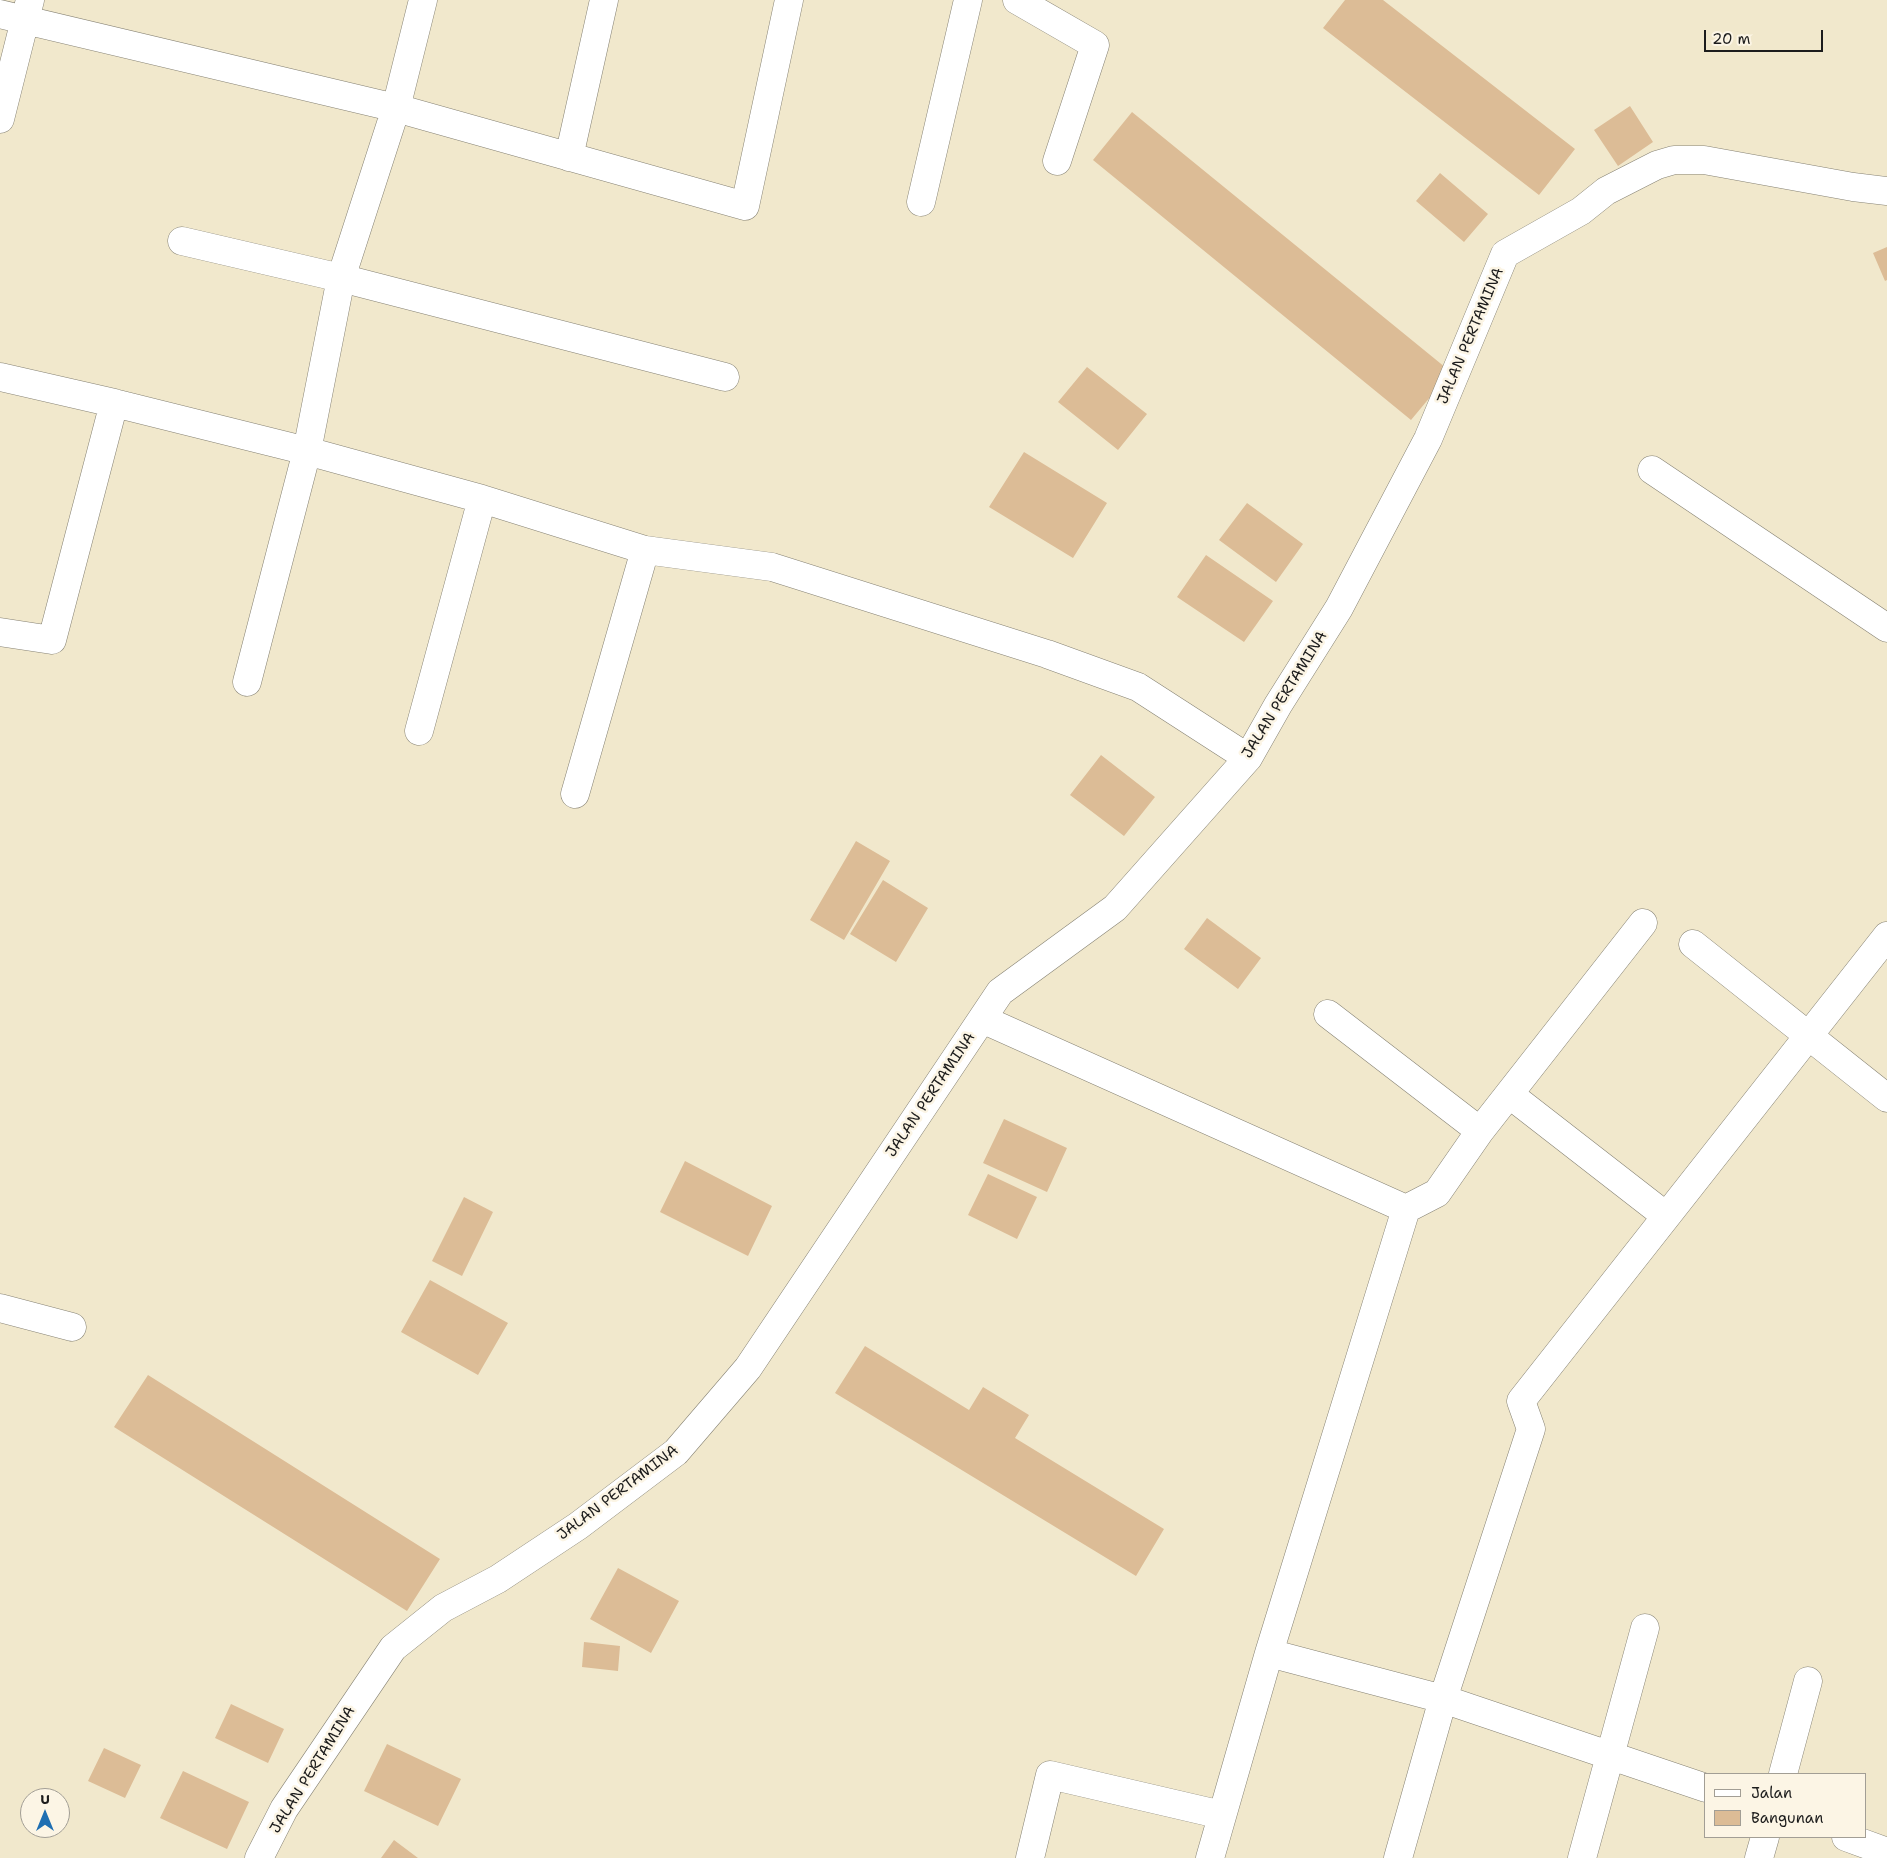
<!DOCTYPE html>
<style>
body{margin:0}
#map{position:relative;width:1887px;height:1858px;overflow:hidden;background:#f1e8cc;font-family:"Shantell Sans",sans-serif}
canvas{display:block}
.legend{position:absolute;left:1704px;top:1773px;width:162px;height:65px;box-sizing:border-box;background:#fcf5e5;border:1px solid #a29e95;margin:0;padding:6px 9px;list-style:none;font-size:15px;color:#1c1c1c}
.legend li{display:flex;align-items:center;gap:10px;height:25px}
.legend b{width:25px;border:1px solid #a29e95}
.north{position:absolute;left:20px;top:1788px;width:50px;height:50px;box-sizing:border-box;background:#fcf5e5;border:1px solid #a29e95;border-radius:50%;rotate:0deg;font-size:14px;font-weight:700;line-height:20px;text-align:center;color:#1c1c1c}
.north::after{content:'';display:block;margin:auto;width:18px;height:22px;background:#1f6fb2;clip-path:polygon(50% 0,100% 100%,50% 72%,0 100%)}
.scale{position:absolute;left:1704px;top:30px;width:119px;height:22px;box-sizing:border-box;border:2px solid #1c1c1c;border-top:0;padding-left:6px;font-size:15px;line-height:18px;white-space:nowrap;color:#1c1c1c;-webkit-text-stroke:4px #fcf5e5;paint-order:stroke}
</style>
<div id="map">
<canvas width="1887" height="1858"></canvas>
<ul class="legend">
<li><b style="height:6px;background:#fff"></b>Jalan</li>
<li><b style="height:14px;background:#dcbc96"></b>Bangunan</li>
</ul>
<div class="north">U</div>
<div class="scale">20 m</div>
</div>
<script>
const g = document.querySelector('canvas').getContext('2d');
g.lineJoin = 'round';
function fill(path, color) { g.fillStyle = color; g.fill(path, 'evenodd'); }
const toPath = rows => new Path2D(rows.map(r => 'M' + r).join(''));
function strokePath(path, color, width, dash) { g.strokeStyle = color; g.lineWidth = width; g.lineCap = dash ? 'butt' : 'round'; g.setLineDash(dash || []); g.stroke(path); }
function write(font, color, halo, rows, align = 'center') {
  g.font = font + ' "Shantell Sans",sans-serif'; g.lineWidth = 5; g.setLineDash([]); g.textBaseline = 'middle'; g.strokeStyle = halo; g.fillStyle = color; for (const [text, x, y, turn = 0] of rows) {
    g.save(); g.translate(x, y); g.rotate((+turn || 0) * Math.PI / 180); g.textAlign = isNaN(turn) ? turn : align; if (halo) g.strokeText(text, 0, 0); g.fillText(text, 0, 0); g.restore();
  }
}
fill(toPath([
 [1345,0,1383,0,1575,149,1539,195,1323,28],
 [1630,106,1653,142,1618,166,1594,130],
 [1132,112,1451,372,1411,420,1093,160],
 [1440,173,1488,214,1464,242,1416,201],
 [1887,247,1887,280,1885,281,1873,253],
 [1087,367,1147,414,1118,450,1058,402],
 [1024,452,1107,503,1073,558,989,507],
 [1247,503,1303,544,1276,582,1219,540],
 [1206,555,1273,601,1244,642,1177,597],
 [1101,755,1155,797,1124,836,1070,795],
 [856,841,890,861,844,940,810,920],
 [883,880,928,908,896,962,850,934],
 [1207,918,1261,958,1238,989,1184,949],
 [1004,1119,1067,1148,1047,1192,983,1163],
 [685,1161,772,1206,748,1256,660,1212],
 [988,1174,1037,1197,1017,1239,968,1215],
 [464,1197,493,1212,462,1276,432,1261],
 [430,1280,508,1323,478,1375,401,1332],
 [865,1346,969,1410,983,1387,1029,1415,1015,1438,1164,1529,1136,1576,835,1393],
 [148,1375,440,1559,407,1611,114,1427],
 [618,1568,679,1601,651,1653,590,1619],
 [584,1642,620,1646,618,1671,582,1667],
 [231,1704,284,1729,268,1763,215,1738],
 [387,1744,461,1779,438,1826,364,1791],
 [104,1748,141,1765,125,1798,88,1781],
 [183,1771,249,1802,227,1849,160,1818],
 [394,1840,418,1858,381,1858]
]), '#dcbc96');
const minor = toPath([
 [1017,0,1095,45,1057,161],
 [0,14,396,108,745,206,789,0],
 [0,119,30,0],
 [569,157,604,0],
 [921,202,968,0],
 [182,241,341,278,725,377],
 [0,377,114,403],
 [1652,470,1887,628],
 [0,632,52,640,114,403,307,451,482,499,645,550,772,567,1047,654,1138,687,1248,758],
 [247,682,307,451,341,278,396,108,423,0],
 [419,731,482,499],
 [575,794,645,550],
 [1693,944,1887,1098],
 [1328,1014,1480,1131],
 [982,1019,1406,1209],
 [1509,1094,1666,1216],
 [0,1308,72,1327],
 [1269,1653,1443,1699,1706,1788],
 [1783,1774,1808,1681],
 [1846,1837,1887,1852],
 [259,1858,284,1809,393,1648,443,1608,498,1579,578,1526,676,1452,748,1368,1000,992,1115,908,1248,758,1278,705,1339,608,1428,439,1505,254,1581,211,1606,191,1657,165,1674,160,1704,160,1853,187,1887,191],
 [1030,1858,1050,1775,1222,1815],
 [1210,1858,1269,1653,1406,1209,1437,1193,1480,1131,1643,923],
 [1398,1858,1443,1699,1531,1429,1521,1401,1887,936],
 [1582,1858,1645,1628],
 [1759,1858,1765,1837]
]);
strokePath(minor, '#868274', 29);
strokePath(minor, '#fff', 28);
write('15px', '#1c1c1c', '#fcf5e5', [
 ["JALAN PERTAMINA",1471,336,-67],
 ["JALAN PERTAMINA",1285,695,-58],
 ["JALAN PERTAMINA",931,1095,-56],
 ["JALAN PERTAMINA",618,1493,-37],
 ["JALAN PERTAMINA",313,1770,-58]
]);
</script>
